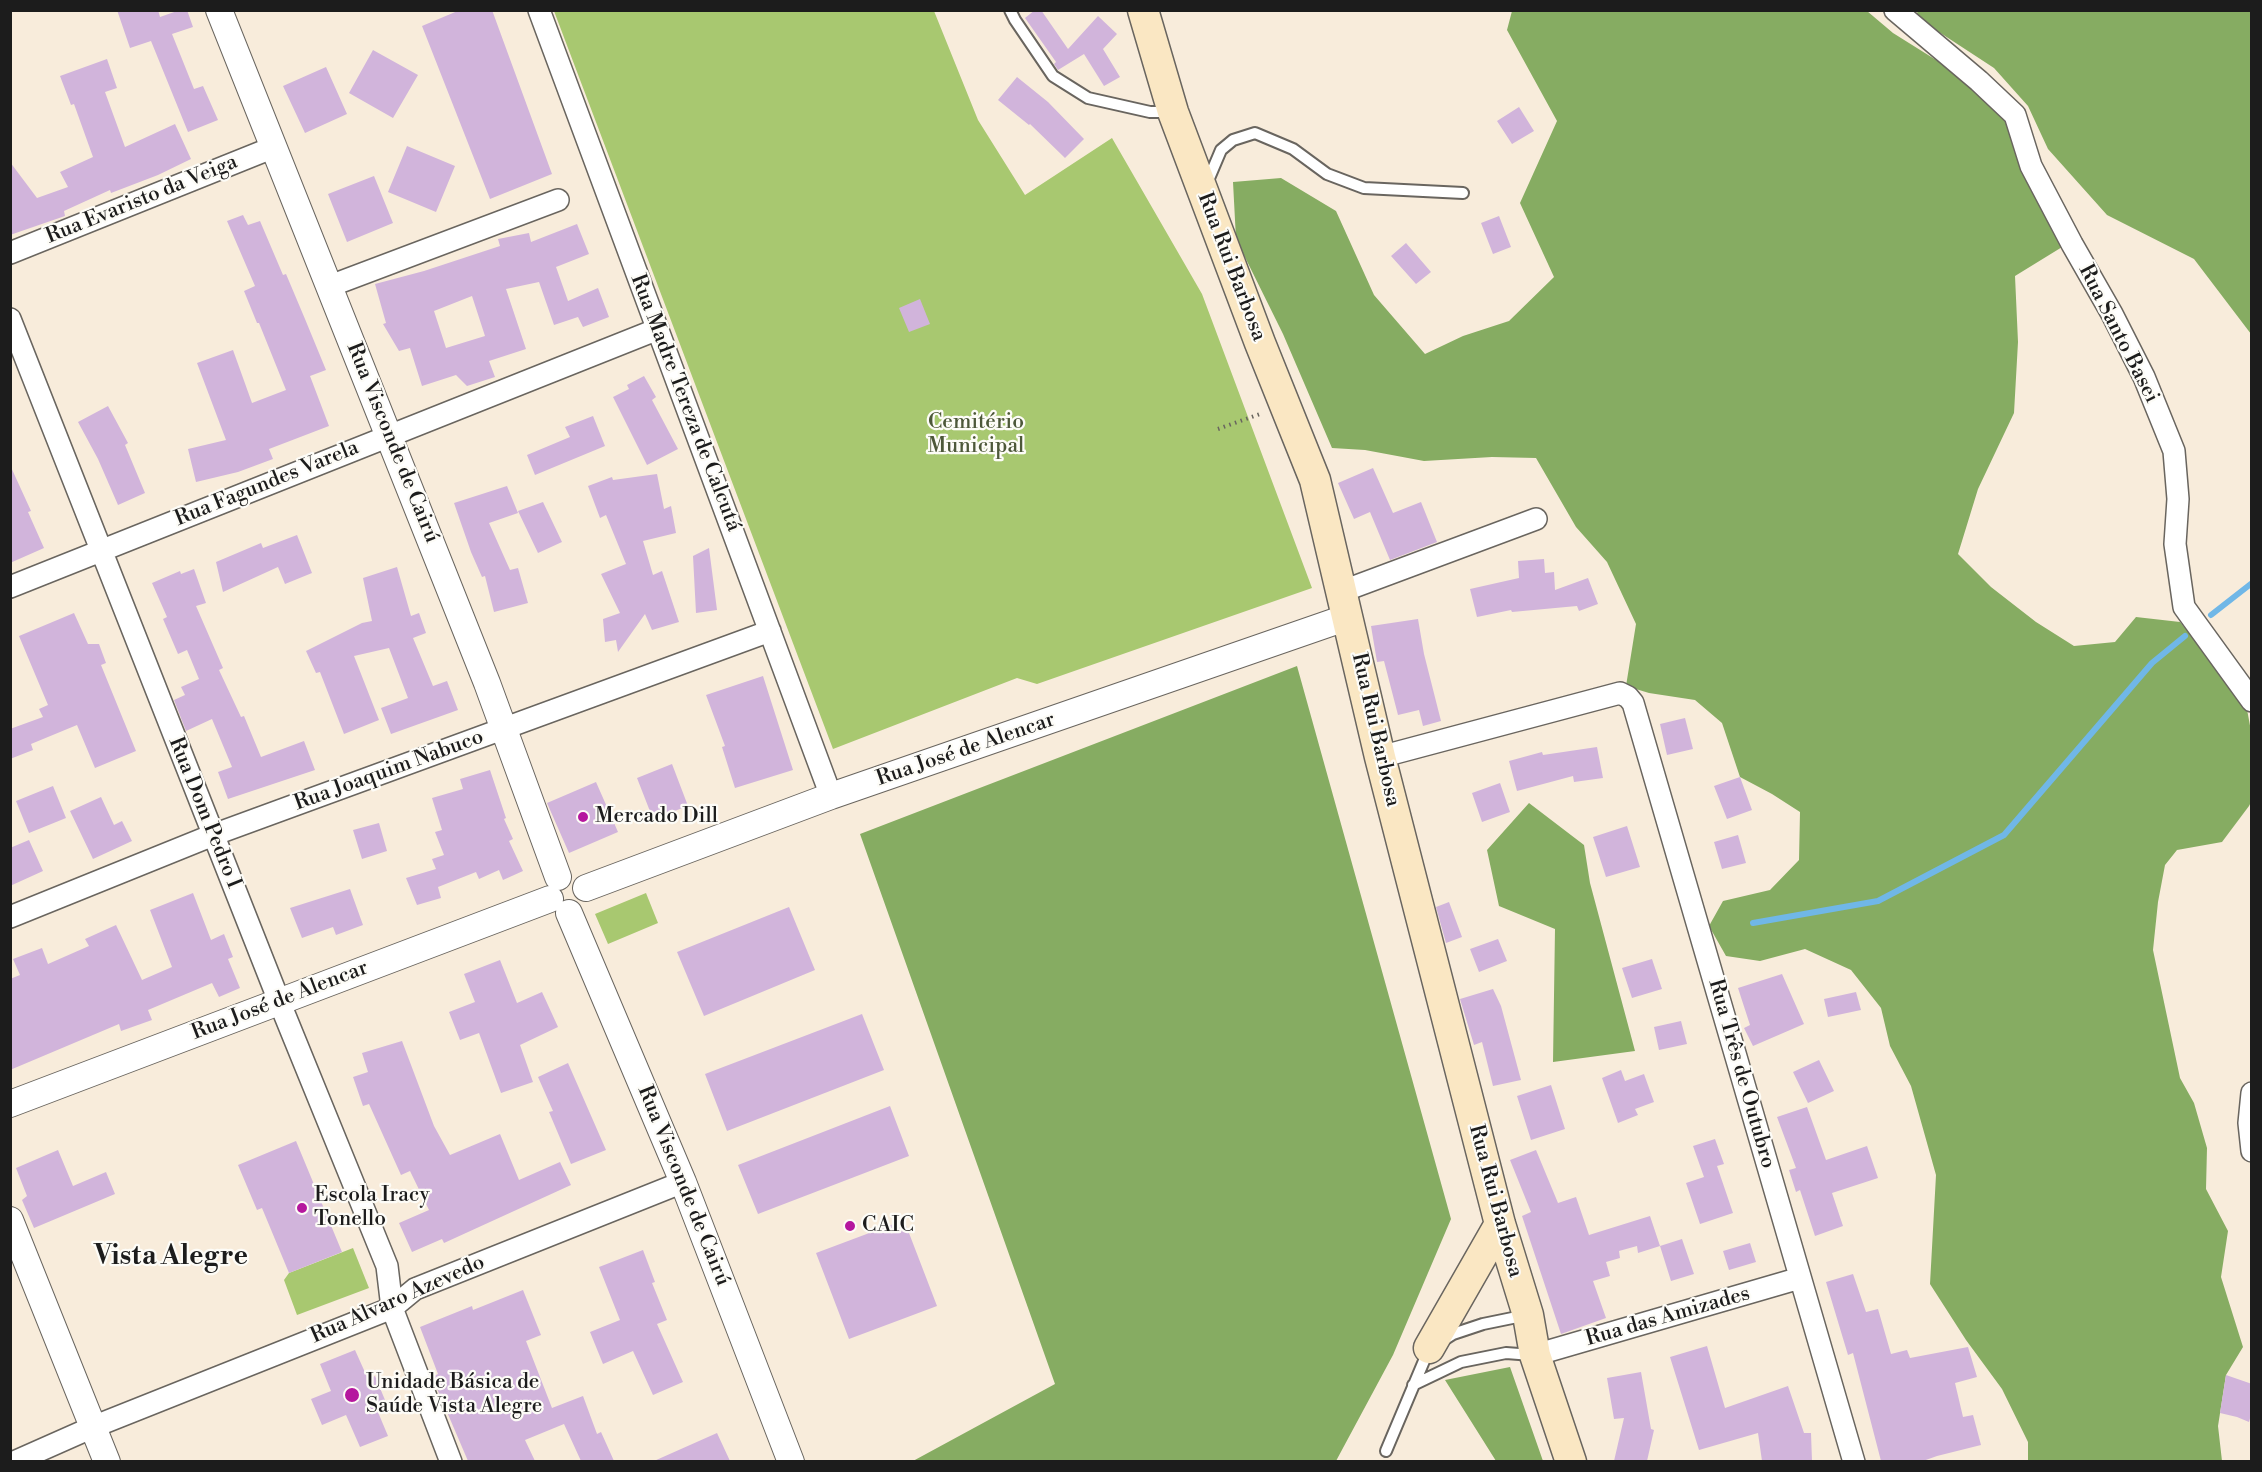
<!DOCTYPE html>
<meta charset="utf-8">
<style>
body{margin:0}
#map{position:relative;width:2262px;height:1472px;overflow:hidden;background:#f8ecdb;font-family:"Libre Bodoni",serif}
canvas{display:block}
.frame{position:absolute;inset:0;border:12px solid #1c1c1c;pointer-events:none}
</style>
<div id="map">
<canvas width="2262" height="1472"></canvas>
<div class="frame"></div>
</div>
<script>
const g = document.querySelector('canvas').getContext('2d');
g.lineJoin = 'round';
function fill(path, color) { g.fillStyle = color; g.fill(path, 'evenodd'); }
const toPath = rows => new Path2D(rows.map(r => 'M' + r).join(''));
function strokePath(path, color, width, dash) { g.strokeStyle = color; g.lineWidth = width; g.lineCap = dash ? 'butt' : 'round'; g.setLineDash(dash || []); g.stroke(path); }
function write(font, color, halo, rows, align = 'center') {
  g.font = font + ' "Libre Bodoni",serif'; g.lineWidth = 4.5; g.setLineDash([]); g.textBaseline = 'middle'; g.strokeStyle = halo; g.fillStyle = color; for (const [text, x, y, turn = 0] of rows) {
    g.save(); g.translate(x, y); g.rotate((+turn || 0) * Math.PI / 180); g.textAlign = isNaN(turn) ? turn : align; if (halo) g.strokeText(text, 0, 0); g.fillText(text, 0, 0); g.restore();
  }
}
fill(toPath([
 [554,11,934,11,978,120,1025,195,1112,138,1202,294,1312,588,1037,684,1017,678,833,749],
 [646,893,658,923,608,944,595,914],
 [353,1248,369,1288,297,1315,284,1280,289,1273]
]), '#a8c870');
fill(toPath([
 [1918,10,2251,11,2251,334,2194,259,2107,215,2048,149,2028,106,1994,68,1916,17],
 [1512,11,1867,11,1893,33,1984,90,2015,120,2067,244,2015,276,2018,342,2014,413,1978,489,1958,554,1991,587,2036,622,2074,646,2115,642,2136,617,2180,622,2246,704,2251,731,2252,800,2249,806,2222,842,2177,850,2165,865,2158,902,2153,950,2180,1078,2194,1103,2207,1148,2206,1189,2228,1231,2221,1277,2243,1347,2226,1375,2218,1426,2222,1461,2028,1461,2028,1442,2002,1389,1966,1340,1930,1284,1936,1175,1911,1086,1890,1046,1881,1008,1851,970,1805,949,1760,961,1726,956,1709,926,1723,901,1770,890,1799,860,1800,812,1772,794,1740,777,1722,723,1695,700,1649,693,1626,686,1636,624,1607,562,1576,527,1536,458,1492,457,1424,461,1365,450,1332,448,1283,334,1236,239,1233,182,1281,178,1336,211,1374,295,1425,354,1463,336,1509,321,1554,277,1520,203,1557,121,1507,30],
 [1297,666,1451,1219,1393,1355,1336,1461,913,1461,1055,1384,860,834],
 [1529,803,1584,845,1590,883,1635,1051,1553,1062,1555,929,1499,906,1487,850],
 [1510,1367,1543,1461,1496,1461,1445,1380]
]), '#86ac62');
strokePath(toPath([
 [2211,615,2252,583],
 [1753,923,1878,901,2004,835,2152,663,2185,636]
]), '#70b7e7', 6);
fill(toPath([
 [117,10,158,10,160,17,180,10,187,10,193,27,172,34,194,89,203,86,218,120,188,132,151,41,130,48],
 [460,10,492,10,552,174,490,199,422,26],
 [1035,10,1041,10,1068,49,1098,16,1117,34,1103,49,1120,77,1104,86,1084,54,1058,70,1054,64,1056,62,1025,18],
 [373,50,418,75,393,118,349,93],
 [107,59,117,88,105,92,125,147,175,124,191,159,158,175,111,193,110,190,64,211,65,216,10,235,10,162,37,198,68,187,60,172,93,157,74,104,71,105,60,76],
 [326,67,347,114,305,133,283,86],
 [1017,77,1048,102,1084,139,1065,158,1030,124,1029,125,998,100],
 [1519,107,1534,131,1512,144,1497,121],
 [407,146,455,166,436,212,388,192],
 [374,176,393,223,347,242,328,194],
 [243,215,248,225,260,221,283,275,286,274,305,319,326,370,310,376,329,426,269,449,273,459,238,472,196,482,188,449,226,440,197,363,233,350,252,403,286,390,259,323,257,323,244,291,255,286,227,221],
 [1499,216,1511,247,1493,254,1481,223],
 [577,224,589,254,556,267,568,301,598,288,609,317,583,327,578,317,554,325,539,282,506,289,526,349,489,361,495,377,467,386,456,375,422,386,410,348,399,351,383,324,386,323,375,284,424,271,500,246,498,239,529,233,531,242],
 [472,296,485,336,446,348,434,311],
 [1406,243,1431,272,1416,284,1391,256],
 [920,299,930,324,909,332,899,308],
 [644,376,656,397,652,400,678,449,647,465,613,397,629,389,627,385],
 [108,406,128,443,125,445,145,493,118,505,98,459,78,422],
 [593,416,605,446,535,475,527,455,570,437,565,427],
 [10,465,31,511,28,512,44,548,10,563],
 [1373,468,1393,513,1421,502,1437,542,1390,560,1370,512,1354,519,1338,483],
 [657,474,664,509,671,506,676,533,643,541,653,575,662,571,679,622,652,630,645,614,618,652,616,640,605,642,603,619,620,613,601,574,626,564,606,515,600,518,588,486,612,477,613,480],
 [507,486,518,513,489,523,510,570,518,568,528,603,494,612,485,576,482,577,471,552,454,503],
 [543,502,562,542,538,553,518,511],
 [297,535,312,573,285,584,278,567,223,592,216,562,261,543,263,548],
 [709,548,717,610,696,613,693,556],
 [1544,559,1545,573,1554,572,1555,590,1588,578,1598,604,1579,611,1577,606,1512,612,1511,610,1477,617,1470,589,1519,578,1518,561],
 [397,567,411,616,419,613,426,633,413,638,433,686,447,681,458,710,391,734,381,708,408,698,389,648,354,656,379,720,344,734,320,672,316,673,306,651,362,623,372,621,363,578],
 [194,569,206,603,196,606,223,668,219,670,241,717,244,716,261,757,304,741,315,770,228,799,218,772,232,767,212,719,186,731,174,700,185,695,181,687,199,679,187,650,178,654,163,619,167,617,152,583,180,571,181,574],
 [74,613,88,644,99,644,106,663,101,665,136,751,95,768,77,725,31,744,33,750,10,759,10,729,43,717,39,709,48,705,19,636],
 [1418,619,1424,654,1441,721,1423,726,1419,710,1398,715,1384,661,1377,662,1371,626],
 [763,676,793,770,735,788,722,747,725,746,706,695],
 [1685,718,1693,749,1667,755,1660,724],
 [1597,747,1603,778,1574,782,1573,776,1517,791,1509,761,1542,752,1543,755],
 [672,764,688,806,653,819,637,778],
 [490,770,506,818,504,819,513,839,509,841,523,871,503,880,499,870,479,879,476,872,438,887,441,898,417,905,406,878,436,869,432,859,444,855,435,832,442,830,432,798,463,789,460,779],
 [1740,777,1752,810,1727,819,1714,786],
 [596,782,618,832,569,853,547,803],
 [1500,783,1510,812,1482,822,1472,793],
 [53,786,66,818,29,833,16,801],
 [101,797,114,825,122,821,132,841,93,859,70,811],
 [379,823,387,851,362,859,353,830],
 [1627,826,1640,867,1606,877,1593,837],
 [1738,835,1746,863,1722,869,1714,842],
 [29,840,43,871,10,886,10,848],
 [350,889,363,925,336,935,333,927,302,938,290,908],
 [193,893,211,940,224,934,233,957,228,959,240,988,219,997,212,983,148,1010,152,1020,121,1031,119,1024,10,1070,10,979,20,975,13,959,42,948,48,964,89,946,85,939,116,925,142,980,172,967,150,910],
 [1449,902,1462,937,1446,943,1436,907],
 [789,907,815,970,704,1016,677,952],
 [1498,939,1507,961,1479,972,1470,949],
 [1652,959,1662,989,1632,998,1622,968],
 [500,960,517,1003,542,992,558,1027,520,1045,533,1082,501,1093,479,1033,460,1040,449,1012,475,1002,464,974],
 [1782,974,1804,1024,1753,1046,1744,1028,1750,1025,1738,988],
 [1493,989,1501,1006,1521,1080,1493,1086,1482,1042,1474,1045,1460,999],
 [1856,992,1861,1010,1828,1017,1824,999],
 [862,1014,884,1070,727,1131,705,1074],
 [1681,1021,1687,1044,1659,1050,1654,1027],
 [402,1041,434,1126,450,1155,500,1134,519,1180,560,1162,571,1185,444,1243,442,1239,412,1252,399,1223,429,1210,410,1171,401,1175,369,1104,363,1106,353,1077,368,1072,362,1053],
 [1819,1060,1834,1091,1808,1103,1793,1072],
 [568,1063,606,1150,571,1164,549,1112,553,1111,538,1077],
 [1621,1070,1625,1081,1644,1074,1654,1102,1635,1109,1638,1115,1618,1123,1602,1078],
 [1551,1085,1565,1129,1531,1140,1517,1096],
 [890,1106,909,1156,758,1214,738,1165],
 [1807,1107,1826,1160,1867,1146,1878,1178,1832,1193,1843,1226,1815,1236,1800,1190,1796,1192,1789,1170,1796,1168,1777,1117],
 [1715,1139,1724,1164,1717,1166,1733,1213,1700,1224,1686,1183,1704,1177,1693,1146],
 [296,1141,342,1252,289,1273,262,1208,257,1210,238,1165],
 [58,1150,73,1186,106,1172,115,1194,34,1228,22,1200,27,1196,16,1168],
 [1536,1150,1558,1203,1576,1197,1589,1235,1650,1216,1660,1246,1638,1253,1637,1246,1619,1251,1620,1258,1606,1262,1610,1276,1593,1281,1606,1318,1561,1334,1522,1216,1531,1212,1510,1160],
 [904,1220,937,1306,849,1339,816,1253],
 [1682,1239,1694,1274,1671,1281,1660,1246],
 [1750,1243,1756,1262,1729,1270,1723,1251],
 [643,1250,655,1282,652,1283,667,1320,657,1324,683,1382,653,1395,633,1351,603,1364,590,1332,620,1320,599,1267],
 [1853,1274,1866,1312,1878,1309,1891,1354,1907,1350,1910,1358,1968,1347,1977,1377,1955,1383,1963,1417,1973,1415,1981,1445,1937,1456,1923,1461,1881,1461,1853,1353,1848,1355,1826,1282],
 [523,1290,541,1335,526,1341,552,1408,583,1396,597,1434,601,1432,614,1461,581,1461,564,1424,525,1440,535,1461,468,1461,432,1377,438,1374,420,1327,472,1306,473,1310],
 [1707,1346,1725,1408,1788,1386,1804,1433,1811,1433,1812,1461,1762,1461,1758,1433,1699,1450,1670,1357],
 [355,1350,368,1379,375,1376,385,1400,375,1405,388,1436,360,1447,346,1415,322,1425,311,1399,331,1391,320,1364],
 [1641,1372,1651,1429,1654,1430,1647,1461,1614,1461,1624,1418,1614,1419,1607,1378],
 [2226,1375,2252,1384,2252,1411,2249,1422,2237,1417,2220,1413],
 [717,1433,730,1461,654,1461]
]), '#d1b4db');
const service = toPath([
 [1010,10,1015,20,1053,76,1088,98,1150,112,1169,112],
 [1207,183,1221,150,1233,140,1255,133,1293,149,1327,174,1364,188,1463,193],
 [1442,1341,1453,1334,1483,1324,1527,1315],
 [1413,1385,1461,1362,1506,1353,1532,1355],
 [1386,1451,1429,1349]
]);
const minor = toPath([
 [539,10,831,796],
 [1895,10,1979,81,2015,115,2031,166,2072,244,2112,314,2144,377,2174,451,2178,499,2175,544,2184,607,2252,701],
 [10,253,274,147],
 [330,286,558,200],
 [10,319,279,1001,387,1266,392,1308,451,1462],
 [10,587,658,329],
 [1343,591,1536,519],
 [1380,757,1620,693,1628,697,1633,703,1854,1462],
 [10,917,213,835,770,631],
 [2252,1093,2249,1123,2252,1151],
 [1535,1355,1800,1278],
 [14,1462,93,1427,392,1308,415,1289,683,1182]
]);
const tertiary = toPath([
 [219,10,487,683,558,877],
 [586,888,831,796,1348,617],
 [569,913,683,1182,791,1462],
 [10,1104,550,899],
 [10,1220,107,1462]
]);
const secondary = toPath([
 [1143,10,1173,112,1260,343,1315,480,1380,757,1500,1224,1528,1315,1535,1355,1571,1462],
 [1429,1348,1500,1224]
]);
strokePath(service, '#69655f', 14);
strokePath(minor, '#69655f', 24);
strokePath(tertiary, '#69655f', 28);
strokePath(secondary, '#69655f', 33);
strokePath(toPath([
 [1218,429,1263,413]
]), '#69655f', 4, [1.5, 4.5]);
strokePath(service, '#fff', 10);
strokePath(minor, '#fff', 21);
strokePath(tertiary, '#fff', 26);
strokePath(secondary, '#fae7c3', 30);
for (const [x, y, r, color] of [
 [583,817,6,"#b5179e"],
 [302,1208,6,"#b5179e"],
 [850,1226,6,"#b5179e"],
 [352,1395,8,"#b5179e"]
]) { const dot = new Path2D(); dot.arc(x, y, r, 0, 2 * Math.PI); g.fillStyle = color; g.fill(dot); strokePath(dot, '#fdfcf7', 2); }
write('21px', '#1c1c1c', '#fdfcf7', [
 ["Rua Evaristo da Veiga",142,200,-22],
 ["Rua Rui Barbosa",1231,267,69],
 ["Rua Santo Basei",2118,334,63],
 ["Rua Madre Tereza de Calcutá",685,403,69],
 ["Rua Visconde de Cairú",392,443,68],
 ["Rua Fagundes Varela",267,484,-22],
 ["Rua Rui Barbosa",1375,730,77],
 ["Rua José de Alencar",966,750,-19],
 ["Rua Joaquim Nabuco",389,771,-20],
 ["Rua Dom Pedro I",204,813,68],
 ["Rua José de Alencar",280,1001,-21],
 ["Rua Três de Outubro",1741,1074,74],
 ["Rua Visconde de Cairú",683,1186,68],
 ["Rua Rui Barbosa",1495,1201,75],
 ["Rua Alvaro Azevedo",398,1300,-24],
 ["Rua das Amizades",1668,1317,-16]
]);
write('21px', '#4d5839', '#fdfcf7', [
 ["Cemitério",976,423],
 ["Municipal",976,447]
]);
write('21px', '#1c1c1c', '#fdfcf7', [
 ["Mercado Dill",595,817],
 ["Escola Iracy",314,1196],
 ["Tonello",314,1220],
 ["CAIC",862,1226],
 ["Unidade Básica de",366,1383],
 ["Saúde Vista Alegre",366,1407]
], 'left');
write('bold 27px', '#1c1c1c', '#fdfcf7', [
 ["Vista Alegre",171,1258]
]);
</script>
